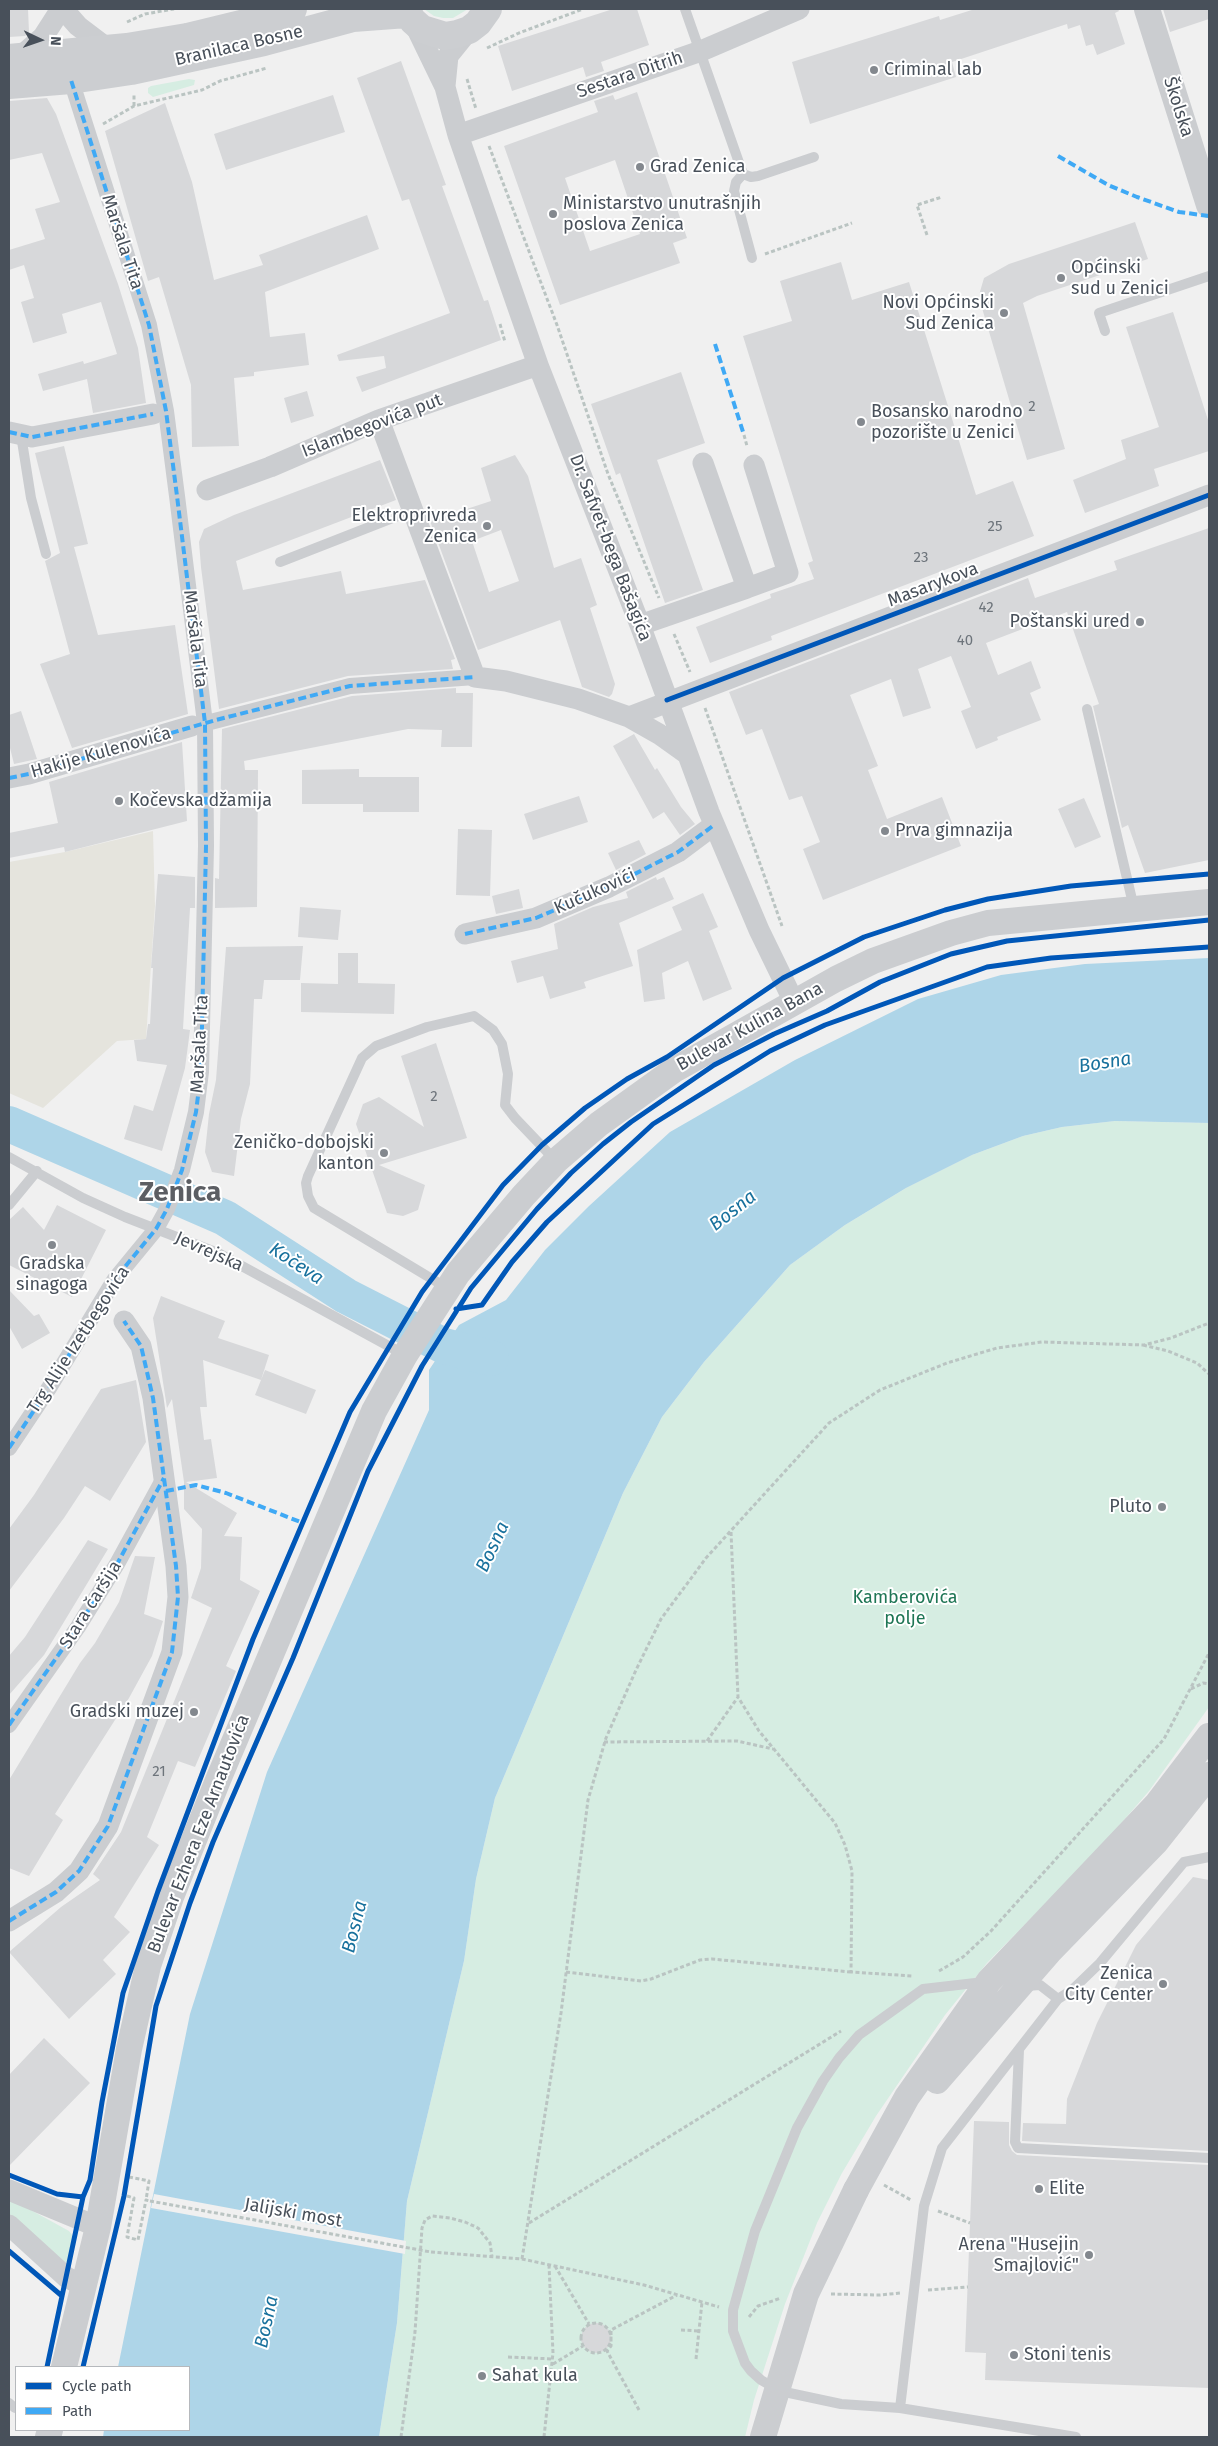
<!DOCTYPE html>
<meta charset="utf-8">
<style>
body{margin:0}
#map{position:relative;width:1218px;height:2446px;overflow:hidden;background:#f0f0f0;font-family:"Fira Sans",sans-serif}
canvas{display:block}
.frame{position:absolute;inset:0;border:10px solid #48505a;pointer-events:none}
.legend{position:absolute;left:15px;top:2366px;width:175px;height:65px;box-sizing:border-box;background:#fff;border:1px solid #b6b9bd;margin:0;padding:6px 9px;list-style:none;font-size:15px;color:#48505a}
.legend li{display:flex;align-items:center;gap:10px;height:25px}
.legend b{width:25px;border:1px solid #b6b9bd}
.north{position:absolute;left:15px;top:15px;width:50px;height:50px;-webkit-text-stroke:4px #fff;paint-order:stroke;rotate:93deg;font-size:14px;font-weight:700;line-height:20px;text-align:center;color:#48505a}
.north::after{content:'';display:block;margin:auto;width:18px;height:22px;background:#48505a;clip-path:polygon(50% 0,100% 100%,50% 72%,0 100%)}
</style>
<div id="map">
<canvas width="1218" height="2446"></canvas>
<div class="frame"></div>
<ul class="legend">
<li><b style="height:6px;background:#0057b8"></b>Cycle path</li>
<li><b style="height:6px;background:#3fa9f5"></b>Path</li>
</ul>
<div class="north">N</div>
</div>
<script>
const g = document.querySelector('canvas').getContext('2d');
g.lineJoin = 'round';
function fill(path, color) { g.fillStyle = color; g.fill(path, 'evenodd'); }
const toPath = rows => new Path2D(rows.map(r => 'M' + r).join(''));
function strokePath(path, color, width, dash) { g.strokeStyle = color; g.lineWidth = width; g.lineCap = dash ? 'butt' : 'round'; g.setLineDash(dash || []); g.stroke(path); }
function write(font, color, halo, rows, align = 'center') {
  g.font = font + ' "Fira Sans",sans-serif'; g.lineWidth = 4; g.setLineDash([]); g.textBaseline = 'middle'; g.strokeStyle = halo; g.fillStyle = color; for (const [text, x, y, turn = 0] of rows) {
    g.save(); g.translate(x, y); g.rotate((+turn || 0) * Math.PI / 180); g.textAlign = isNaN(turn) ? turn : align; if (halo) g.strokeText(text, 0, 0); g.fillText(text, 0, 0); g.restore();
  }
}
fill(toPath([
 [153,831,155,906,146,1039,117,1041,43,1108,9,1093,9,862,65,852]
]), '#e5e4dd');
fill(toPath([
 [424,9,468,9,453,18,443,18,434,16],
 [189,79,195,80,194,85,153,97,148,93,148,88,151,86],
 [1115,1121,1209,1123,1209,1707,1149,1791,1099,1849,987,1963,945,2015,876,2116,842,2173,817,2223,785,2304,754,2400,745,2437,379,2437,397,2323,407,2201,464,1961,476,1879,495,1798,623,1493,662,1417,704,1362,790,1265,845,1225,906,1188,972,1155,1023,1136,1062,1127],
 [9,2198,69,2231,73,2236,68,2262,63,2263,9,2215]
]), '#d6ede2');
fill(toPath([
 [1209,958,1209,1123,1115,1121,1062,1127,1023,1136,972,1155,906,1188,845,1225,790,1265,704,1362,662,1417,623,1493,495,1798,476,1879,464,1961,407,2201,397,2323,379,2437,103,2437,104,2430,189,2430,189,2367,118,2367,190,2014,267,1772,429,1410,429,1370,459,1325,506,1300,545,1250,589,1206,670,1132,795,1060,918,999,1001,975,1085,964]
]), '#aed5e8');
fill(toPath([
 [154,2194,406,2241,405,2254,151,2208]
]), '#f0f0f0');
strokePath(toPath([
 [9,1124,225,1218,346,1296,444,1346,491,1358]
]), '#aed5e8', 36);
fill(toPath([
 [9,9,28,9,29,32,25,36,9,37],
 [613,9,637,9,649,45,601,62,604,71,586,77,583,67,512,91,498,46],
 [975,9,1118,9,1119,11,1115,13,1125,44,1097,55,1093,44,1086,46,1080,25,1068,29,1067,24,952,62,956,77,810,124,792,62,939,16,940,20],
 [1163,9,1209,9,1209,19,1170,32],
 [401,61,446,185,442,186,484,301,488,300,501,340,362,392,356,377,386,368,384,356,339,361,337,355,450,313,409,199,402,201,357,78],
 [637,92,687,238,673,243,680,263,560,305,504,146,598,112,594,101,613,95,615,100],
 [615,160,640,234,590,251,565,178],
 [333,95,345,132,226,170,214,134],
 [47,98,56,114,118,284,138,348,146,403,93,413,87,379,43,391,38,374,83,361,84,364,117,354,101,302,62,314,67,333,33,343,21,302,34,298,24,265,9,270,9,250,45,239,35,209,60,202,42,153,9,160,9,101],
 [165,103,192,182,214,280,263,265,259,255,367,215,379,249,265,292,270,337,305,333,309,365,254,372,254,376,234,378,239,446,192,447,191,385,159,277,148,281,105,131],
 [1135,222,1148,259,1037,296,1023,303,1065,449,1027,460,982,308,979,295,984,278,1009,264],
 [841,262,852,300,909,282,976,495,1013,481,1034,536,771,636,772,640,710,663,696,627,771,598,770,594,814,579,808,563,813,561,743,336,792,321,780,281],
 [1173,312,1209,423,1209,451,1154,469,1159,486,1085,513,1073,480,1126,459,1121,440,1159,427,1126,327],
 [681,372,705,443,657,460,703,590,665,603,620,473,616,475,591,404],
 [307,391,314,416,291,423,284,398],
 [64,446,88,544,74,547,98,635,175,625,188,714,72,748,40,664,70,654,45,561,60,553,35,453],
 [515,455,528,476,554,568,581,558,597,605,590,608,615,684,612,694,609,697,582,687,560,620,478,650,430,521,491,501,481,468],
 [501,530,519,581,489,592,472,541],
 [380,460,396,500,236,561,243,590,341,571,346,594,425,580,455,659,451,660,453,669,348,676,219,709,201,567,199,542,204,529,234,515],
 [1209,528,1209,860,1145,873,1128,825,1122,828,1093,706,1099,704,1067,612,986,643,998,675,1031,661,1041,688,1030,693,1041,720,997,737,998,740,976,749,961,711,971,707,951,656,918,669,931,708,903,717,891,679,850,695,878,766,868,770,887,819,942,797,961,846,823,900,803,849,820,842,802,796,789,800,762,729,746,735,729,692,1028,578,1035,598,1117,570,1114,561],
 [456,688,456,693,473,693,472,747,441,747,442,730,408,729,244,761,245,770,258,770,257,907,215,908,215,878,219,879,222,729,352,696],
 [21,711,37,759,14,764,9,744,9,715],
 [634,734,655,770,657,768,681,807,695,824,680,835,664,812,653,819,613,746],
 [182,742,187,821,65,852,64,847,9,858,9,833,58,823,49,782],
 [359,769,359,777,419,777,419,812,363,812,363,804,302,804,302,770],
 [579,796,588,822,533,840,524,814],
 [1084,798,1101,837,1075,848,1058,809],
 [458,829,492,830,490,896,456,895],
 [639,840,646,854,616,870,608,853],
 [158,874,195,877,195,908,190,908,183,1029,190,1030,185,1068,162,1151,124,1139,134,1105,153,1111,167,1065,137,1061,134,1040,146,1039,148,1024,150,1024,153,968,151,968],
 [656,877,657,880,664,877,674,899,619,923,633,966,584,982,586,988,550,999,543,976,517,983,511,961,558,949,554,924,593,907,628,898,626,892],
 [519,889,523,908,496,914,492,896],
 [703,893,718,927,709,931,732,989,703,1001,688,961,662,973,665,999,644,1002,637,950,682,930,672,907],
 [300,907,341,910,338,940,298,937],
 [303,946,300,980,264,980,262,999,254,999,250,1084,241,1119,234,1176,212,1172,205,1152,209,1114,216,1080,226,947],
 [338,953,358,953,358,983,395,984,394,1014,301,1012,301,983,338,984],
 [436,1043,467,1138,379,1165,425,1185,418,1210,403,1216,387,1213,356,1124,363,1104,379,1097,424,1127,401,1056],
 [57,1205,106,1230,72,1297,9,1265,9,1220,23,1207,44,1230],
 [9,1290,34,1316,39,1314,50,1333,22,1349,9,1326],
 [161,1296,225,1321,218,1338,269,1355,261,1380,265,1370,316,1390,306,1414,255,1395,261,1380,203,1360,207,1407,200,1407,204,1440,211,1439,217,1478,186,1482,237,1513,224,1536,242,1537,240,1580,260,1591,226,1666,236,1671,195,1767,178,1761,147,1837,159,1845,114,1917,130,1932,103,1960,116,1974,69,2019,9,1952,61,1907,100,1880,93,1874,121,1832,212,1608,191,1598,201,1568,202,1529,184,1509,184,1482,172,1399,167,1408,153,1318],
 [136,1380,146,1442,110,1501,85,1486,64,1518,9,1591,9,1529,34,1495,101,1389],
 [88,1540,108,1549,44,1655,9,1695,9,1656,25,1637],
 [135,1556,155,1557,144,1614,163,1621,152,1656,129,1698,55,1814,63,1820,29,1876,9,1868,9,1780,80,1663,95,1643,119,1602],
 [1193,1877,1209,1880,1209,2151,1022,2141,1023,2123,1066,2124,1067,2099,1097,2023,1136,1945],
 [44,2038,90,2083,9,2166,9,2075],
 [974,2121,1009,2122,1009,2145,1012,2151,1017,2155,1209,2165,1209,2388,985,2380,986,2353,965,2352],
 '581 2338a15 15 0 1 1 30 0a15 15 0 1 1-30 0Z'
]), '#d7d8da');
strokePath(toPath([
 [127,22,145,14,174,9],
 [487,48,519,33,583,9],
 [467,79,476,109],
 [134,106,134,94],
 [103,124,134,106,202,90,220,81,267,68],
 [489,146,557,325,608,474,659,598],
 [927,235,917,205,942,197],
 [765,254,852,223],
 [500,324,505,342],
 [744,435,747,446],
 [674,634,690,672],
 [705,708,782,926],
 [1143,1345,1168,1351,1197,1363,1209,1374],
 [731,1532,738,1697,759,1731,835,1823,845,1845,852,1871,851,1972,913,1976],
 [1191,1689,1203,1683,1209,1684],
 [707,1741,738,1697],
 [604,1742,737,1741,773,1749],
 [939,1971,963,1957,991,1931,1164,1739,1209,1653],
 [566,1972,641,1981,651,1979,700,1960,712,1959,851,1972],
 [129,2177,149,2181,146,2200],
 [884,2185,911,2200],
 [127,2196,134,2198,127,2237,138,2240,146,2200,150,2201],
 [938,2211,970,2223],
 [529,2223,841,2031],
 [431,2252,522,2259,644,2285,719,2307],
 [522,2259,561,2013,588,1800,606,1738,636,1670,661,1619,706,1558,829,1423,880,1390,947,1363,997,1348,1042,1342,1144,1345,1171,1338,1209,1323],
 [555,2266,589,2324],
 [928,2290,968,2287],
 [831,2294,880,2295,900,2293],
 [749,2317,758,2306,781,2298],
 '581 2338a15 15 0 1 1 30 0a15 15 0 1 1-30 0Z',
 [681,2330,699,2331],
 [508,2357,553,2359],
 [696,2359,702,2302],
 [553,2364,583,2346],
 [639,2410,607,2351,611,2346,611,2330,677,2295],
 [401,2437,415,2332,422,2228,425,2220,432,2216,450,2218,465,2222,478,2228,490,2243,492,2257],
 [544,2437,553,2353,549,2265]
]), '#bac4c2', 3, [4, 2.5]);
strokePath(toPath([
 [685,9,743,174,751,177,758,176,814,157],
 [743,174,736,182,734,191,752,258],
 [1105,331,1099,313,1209,276],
 [21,435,31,498,46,554],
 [280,562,413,510],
 [1087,709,1134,908],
 [9,1157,83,1198,125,1217,218,1253,405,1355],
 [9,1205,37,1171],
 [447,1288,314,1208,308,1196,306,1183,308,1176,362,1058,376,1046,427,1027,474,1016,493,1030,502,1044,508,1074,505,1105,515,1118,555,1160],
 [984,1982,923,1989,859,2035,839,2058,823,2081,797,2128,755,2231,733,2310,733,2331,745,2363,751,2371,761,2380,780,2391,841,2404,900,2408,1076,2437],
 [1026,1986,1040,1985,1058,1999,1072,1990,1100,1963,1184,1862,1209,1857],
 [1019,2050,1015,2142,1018,2148,1209,2158],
 [9,2403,15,2408],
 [900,2408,924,2206,942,2148,1058,1999]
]), '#cbcdd0', 10);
strokePath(toPath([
 [195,726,350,686,475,677],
 [9,1448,49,1388,115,1279,156,1229,167,1209,182,1170,196,1112,201,1072,206,846,205,723,177,496,166,411,149,325,71,80],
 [9,1725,78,1627,117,1564,164,1478]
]), '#cbcdd0', 16);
strokePath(toPath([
 [63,9,78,26,107,48],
 [413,21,445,87,458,135,538,365,640,625,709,812,759,930,794,1002],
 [20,57,43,37,61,9],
 [445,86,448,56,469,30],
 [458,135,701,51,799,9],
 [379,420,475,677,506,681,578,699,629,717,659,734,687,754],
 [9,432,32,437,153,414],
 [207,490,270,467,379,420,538,365],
 [747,588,788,573,754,465],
 [640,625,747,588,703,463],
 [629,717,1209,495],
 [9,778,29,774,192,726],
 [465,934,536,918,609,887,678,852,714,825],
 [9,1921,56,1892,79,1871,108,1826,172,1652,178,1597,176,1566,153,1398,141,1346,124,1321],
 [9,2190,98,2227],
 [9,2225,66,2277,84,2286]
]), '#cbcdd0', 21);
strokePath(toPath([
 [1147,9,1209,205],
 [937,2081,1050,1951,1156,1842,1209,1775],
 [856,2190,907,2097,989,1981,1157,1804,1209,1736],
 [64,2367,98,2227,129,2049,148,1966,171,1897,218,1780,374,1411,405,1355,458,1273,524,1195,556,1161,599,1124,674,1070,836,979,873,961,951,933,988,923,1209,902],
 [48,2437,50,2430]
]), '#cbcdd0', 26);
strokePath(toPath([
 [405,9,413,21,422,29,445,36,457,34,469,30,478,23,488,9],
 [9,58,127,47,187,37,261,19,293,9],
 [9,85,71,80,131,71,264,42,353,18,407,14]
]), '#ccced1', 28);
strokePath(toPath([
 [150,2201,431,2252]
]), '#bac4c2', 3, [4, 2.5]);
strokePath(toPath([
 [763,2437,806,2294,856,2190]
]), '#cbcdd0', 26);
strokePath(toPath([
 [1058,156,1108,185,1137,197,1179,212,1209,216],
 [715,344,744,435],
 [9,432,32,437,153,414],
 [9,778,29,774,216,720,350,686,475,677],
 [465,934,536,918,609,887,678,852,714,825],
 [9,1448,49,1388,115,1279,156,1229,167,1209,182,1170,196,1112,201,1072,206,846,205,723,177,496,166,411,149,325,71,80],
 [166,1491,196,1485,226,1493,303,1523],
 [9,1725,78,1627,117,1564,164,1478],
 [9,1921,56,1892,79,1871,108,1826,172,1652,178,1597,176,1566,153,1398,141,1346,124,1321]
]), '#3fa9f5', 4, [8, 4]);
strokePath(toPath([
 [667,700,1209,495],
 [456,1309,482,1305,512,1262,547,1222,653,1124,770,1051,825,1025,987,967,1051,958,1209,947],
 [9,2175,57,2194,83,2197],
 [9,2251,62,2296],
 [47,2367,83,2197,90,2180,102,2102,123,1993,158,1891,253,1639,350,1412,422,1292,503,1185,542,1145,585,1108,627,1079,667,1057,783,978,864,937,945,910,988,899,1071,886,1209,874],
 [83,2367,124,2196,156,2006,190,1903,213,1842,293,1658,368,1471,422,1366,471,1288,537,1209,571,1173,603,1144,631,1122,714,1065,774,1034,827,1011,880,982,951,954,1007,941,1209,920]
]), '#0057b8', 5);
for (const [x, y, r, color] of [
 [874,70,5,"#83888e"],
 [640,167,5,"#83888e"],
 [553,214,5,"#83888e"],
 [1061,278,5,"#83888e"],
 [1004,313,5,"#83888e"],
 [861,422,5,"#83888e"],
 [487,526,5,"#83888e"],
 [1140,622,5,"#83888e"],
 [119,801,5,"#83888e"],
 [885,831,5,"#83888e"],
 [384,1153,5,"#83888e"],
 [52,1245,5,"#83888e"],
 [1162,1507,5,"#83888e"],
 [194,1712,5,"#83888e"],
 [1163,1984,5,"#83888e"],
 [1039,2189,5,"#83888e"],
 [1089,2255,5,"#83888e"],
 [1014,2355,5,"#83888e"],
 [482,2376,5,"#83888e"]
]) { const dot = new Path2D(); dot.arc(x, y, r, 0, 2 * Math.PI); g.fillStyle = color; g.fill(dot); strokePath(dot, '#fff', 2); }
write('15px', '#6d747b', null, [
 ["2",1032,407],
 ["25",995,527],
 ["23",921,558],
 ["42",986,608],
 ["40",965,641],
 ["2",434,1097],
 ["21",159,1772]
]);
write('18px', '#48505a', '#fff', [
 ["Branilaca Bosne",239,46,-13],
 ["Sestara Ditrih",630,75,-19],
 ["Školska",1178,107,72],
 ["Maršala Tita",122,242,72],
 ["Islambegovića put",372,426,-21],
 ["Dr. Safvet-bega Bašagića",610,548,69],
 ["Masarykova",933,585,-21],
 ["Maršala Tita",195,639,83],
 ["Hakije Kulenovića",101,753,-16],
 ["Kučukovići",595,892,-24],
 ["Bulevar Kulina Bana",750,1027,-29],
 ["Maršala Tita",200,1044,-87],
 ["Jevrejska",209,1252,24],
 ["Trg Alije Izetbegovića",79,1340,-57],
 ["Stara čaršija",91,1605,-58],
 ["Bulevar Ezhera Eze Arnautovića",199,1834,-69],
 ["Jalijski most",293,2213,10]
]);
write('18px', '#48505a', '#fff', [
 ["Criminal lab",884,70],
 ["Grad Zenica",650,167],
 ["Ministarstvo unutrašnjih",563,204],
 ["poslova Zenica",563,225],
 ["Općinski",1071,268],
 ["sud u Zenici",1071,289],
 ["Novi Općinski",994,303,"right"],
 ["Sud Zenica",994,324,"right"],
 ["Bosansko narodno",871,412],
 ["pozorište u Zenici",871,433],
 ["Elektroprivreda",477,516,"right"],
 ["Zenica",477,537,"right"],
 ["Poštanski ured",1130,622,"right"],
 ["Kočevska džamija",129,801],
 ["Prva gimnazija",895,831],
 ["Zeničko-dobojski",374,1143,"right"],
 ["kanton",374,1164,"right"],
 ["Gradska",52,1264,"center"],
 ["sinagoga",52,1285,"center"],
 ["Pluto",1152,1507,"right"],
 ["Gradski muzej",184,1712,"right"],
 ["Zenica",1153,1974,"right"],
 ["City Center",1153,1995,"right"],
 ["Elite",1049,2189],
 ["Arena \"Husejin",1079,2245,"right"],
 ["Smajlović\"",1079,2266,"right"],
 ["Stoni tenis",1024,2355],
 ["Sahat kula",492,2376]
], 'left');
write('18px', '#1f7655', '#fff', [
 ["Kamberovića",905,1598],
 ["polje",905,1619]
]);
write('italic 19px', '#18719d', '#fff', [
 ["Bosna",1105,1063,-9],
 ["Bosna",733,1211,-38],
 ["Kočeva",296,1264,33],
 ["Bosna",493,1547,-65],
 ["Bosna",355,1927,-76],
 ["Bosna",267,2322,-78]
]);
write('bold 28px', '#5c5e63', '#fff', [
 ["Zenica",180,1193]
]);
</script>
